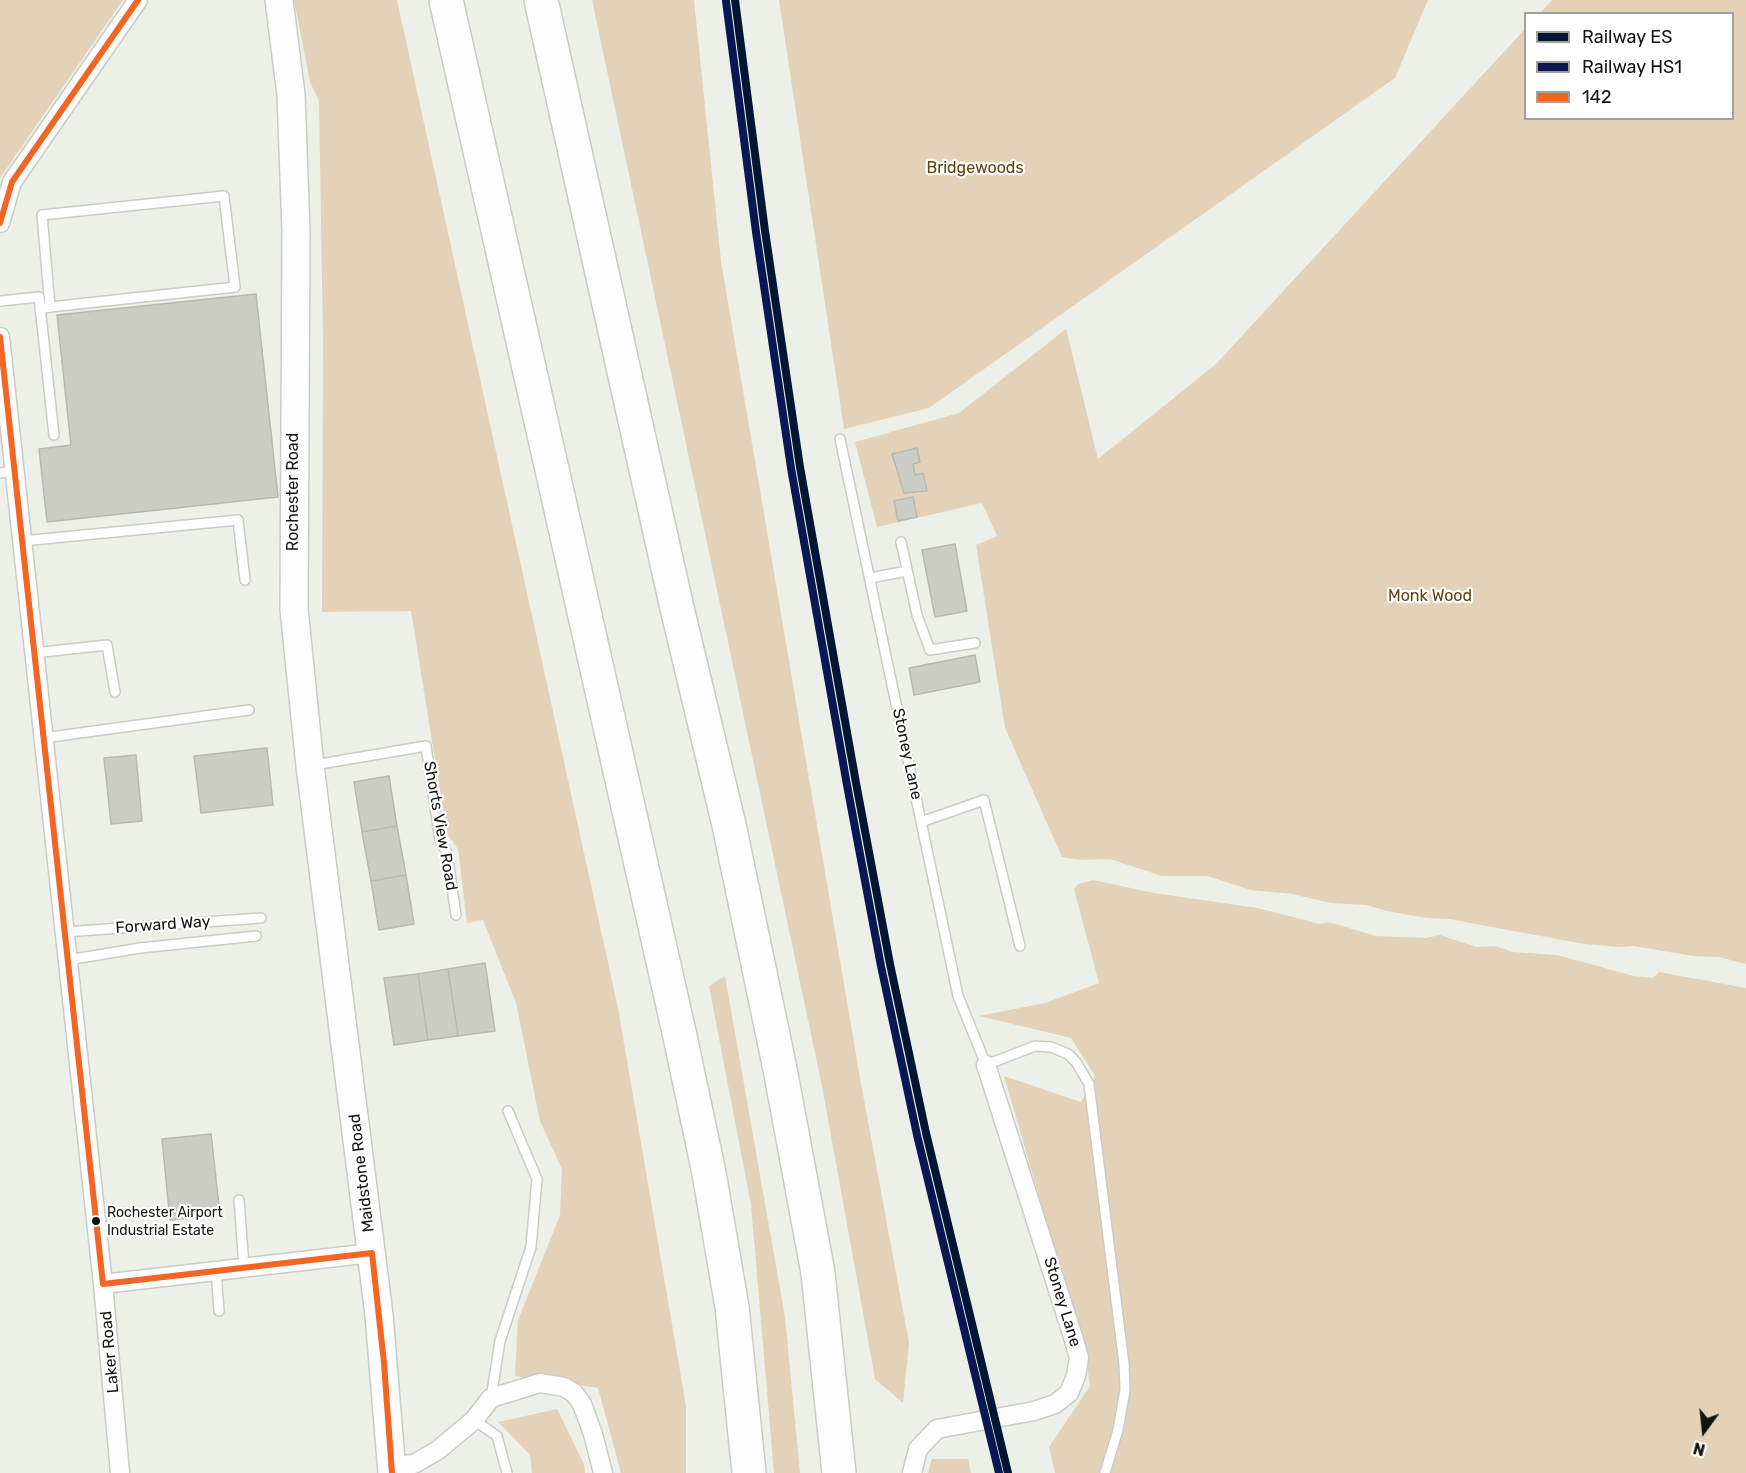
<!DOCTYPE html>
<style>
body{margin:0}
#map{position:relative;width:1746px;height:1473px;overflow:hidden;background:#ecf0e8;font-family:Rubik,sans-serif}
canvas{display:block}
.legend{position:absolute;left:1524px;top:12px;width:210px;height:108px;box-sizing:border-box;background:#fff;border:2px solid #a0a19f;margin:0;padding:8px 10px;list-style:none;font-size:18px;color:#12140f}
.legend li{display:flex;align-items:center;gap:12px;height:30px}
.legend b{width:30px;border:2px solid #a0a19f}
.north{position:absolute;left:1674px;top:1401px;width:60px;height:60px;-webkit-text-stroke:4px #fff;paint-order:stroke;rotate:195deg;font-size:16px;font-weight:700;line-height:24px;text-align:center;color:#12140f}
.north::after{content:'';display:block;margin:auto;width:21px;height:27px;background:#12140f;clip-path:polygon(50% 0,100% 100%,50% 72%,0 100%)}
</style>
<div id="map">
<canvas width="1746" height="1473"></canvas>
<ul class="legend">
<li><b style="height:8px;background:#011633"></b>Railway ES</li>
<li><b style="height:8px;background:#091855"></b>Railway HS1</li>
<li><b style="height:8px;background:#f26522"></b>142</li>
</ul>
<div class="north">N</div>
</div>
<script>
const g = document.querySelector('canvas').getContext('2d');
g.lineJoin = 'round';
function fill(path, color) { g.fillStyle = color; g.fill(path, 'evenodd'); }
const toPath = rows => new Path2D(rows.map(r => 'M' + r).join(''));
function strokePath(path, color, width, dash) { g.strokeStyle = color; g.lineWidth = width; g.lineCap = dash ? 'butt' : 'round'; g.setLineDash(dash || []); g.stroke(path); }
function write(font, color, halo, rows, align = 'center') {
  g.font = font + ' Rubik,sans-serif'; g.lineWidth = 4.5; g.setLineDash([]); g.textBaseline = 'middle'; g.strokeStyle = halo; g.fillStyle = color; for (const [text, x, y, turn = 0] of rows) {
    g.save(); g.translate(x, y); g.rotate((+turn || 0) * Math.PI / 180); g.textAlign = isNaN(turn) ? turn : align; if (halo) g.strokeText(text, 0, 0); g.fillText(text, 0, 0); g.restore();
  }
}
fill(toPath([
 [0,0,123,0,0,178],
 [294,0,397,0,618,1008,686,1406,686,1473,621,1473,598,1388,515,1376,518,1320,560,1215,562,1169,540,1121,516,1003,483,920,467,923,458,849,447,834,411,611,322,612,323,340,319,101,310,82],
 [592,0,694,0,721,261,860,1078,909,1343,903,1403,875,1379,822,1086],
 [779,0,1428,0,1395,78,929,408,844,429],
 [1552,0,1746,0,1746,964,1719,957,1693,956,1633,946,1620,947,1584,944,1449,919,1427,918,1387,911,1367,905,1331,903,1292,894,1251,890,1207,876,1162,876,1110,859,1080,860,1062,857,1005,728,976,545,997,536,982,503,877,527,855,442,959,413,1066,329,1098,459,1216,364,1525,29,1526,118,1732,118,1732,14,1540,13],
 [917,448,920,462,913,464,915,475,927,491,915,493,899,472,896,471,892,454],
 [913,497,917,517,898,521,894,501],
 [1093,880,1154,893,1258,908,1320,924,1329,922,1376,936,1426,938,1440,935,1476,947,1495,946,1513,952,1557,955,1634,976,1653,978,1659,972,1746,988,1746,1473,1055,1473,1049,1447,1090,1386,1086,1358,1004,1076,1081,1102,1095,1076,1071,1038,979,1016,1045,1003,1099,983,1074,889,1078,884],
 [725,976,785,1317,800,1473,774,1473,751,1205,709,986],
 [557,1409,584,1464,585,1473,532,1473,530,1455,498,1422],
 [932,1459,968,1459,971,1473,928,1473]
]), '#e4d2b8');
const building = toPath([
 [256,294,278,497,47,522,39,449,71,445,57,315,256,294],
 [917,448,920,462,913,464,915,475,923,473,927,491,904,493,892,454,917,448],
 [913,497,917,517,898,521,894,501,913,497],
 [955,544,967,611,935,617,922,550,955,544],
 [975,655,980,682,914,695,909,668,975,655],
 [267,748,273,805,201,813,194,756,267,748],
 [136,755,142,821,111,824,104,758,136,755],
 [389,776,397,826,362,832,354,782,389,776],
 [397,826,406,875,371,881,362,832,397,826],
 [406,875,414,924,379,930,371,881,406,875],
 [485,963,495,1031,458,1036,448,969,485,963],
 [448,969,458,1036,428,1040,418,974,448,969],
 [418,974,428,1040,394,1045,384,978,418,974],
 [211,1134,220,1215,170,1220,162,1139,211,1134]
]);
fill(building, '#cbccc6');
strokePath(building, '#b7b8b3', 1.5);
const service = toPath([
 [0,301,39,297,54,435],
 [40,309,50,307,235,287,224,196,42,215,50,307],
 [840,439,958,996,986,1065,1035,1046,1051,1047,1068,1054,1076,1062,1089,1084,1124,1364,1125,1390,1118,1430,1105,1473],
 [0,473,14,471],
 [22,541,238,520,245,580],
 [901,542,917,615,930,650,975,643],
 [870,578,907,571],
 [34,653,107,645,115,692],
 [43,738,249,710],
 [314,765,426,746,440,840,447,853,456,915],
 [921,822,984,800,1020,946],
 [65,932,261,918],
 [68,960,140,948,256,936],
 [239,1200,244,1267],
 [216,1271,219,1311],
 [491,1398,500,1341,531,1247,537,1179,508,1111],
 [474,1420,497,1436,507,1473]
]);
const minor = toPath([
 [0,223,12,182,138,0],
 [0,337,103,1284,120,1473],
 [103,1284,372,1253],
 [392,1466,414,1464,438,1450,474,1420,491,1398,540,1383,564,1387,574,1393,582,1404,593,1434,603,1473],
 [912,1473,918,1449,937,1429,1034,1411,1055,1404,1069,1393,1076,1376,1079,1358,1074,1340,986,1065]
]);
const secondary = toPath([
 [279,0,291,95,296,231,294,609,310,766,379,1315,392,1473]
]);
const motorway = toPath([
 [446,0,679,1032,709,1173,732,1307,749,1473],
 [541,0,677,608,729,825,780,1069,818,1273,839,1473]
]);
strokePath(service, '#c9ccc6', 12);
strokePath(minor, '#c9ccc6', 21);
strokePath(secondary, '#c9ccc6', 30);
strokePath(motorway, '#c9ccc6', 36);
strokePath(service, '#fcfdfc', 9);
strokePath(minor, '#fcfdfc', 18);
strokePath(secondary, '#fcfdfc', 27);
strokePath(motorway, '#fcfdfc', 33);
strokePath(toPath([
 [0,223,12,182,138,0],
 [0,337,103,1284,372,1253,384,1363,392,1473]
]), '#f26522', 6);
strokePath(toPath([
 [735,0,765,231,800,467,856,783,890,964,926,1133,1008,1473]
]), '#011633', 8);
strokePath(toPath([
 [726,1,756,232,791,468,847,785,881,966,917,1135,999,1473]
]), '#091855', 8);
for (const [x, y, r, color] of [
 [96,1221,5,"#12140f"]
]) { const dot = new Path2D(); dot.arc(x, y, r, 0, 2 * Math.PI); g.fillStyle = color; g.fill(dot); strokePath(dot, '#fff', 2); }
write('14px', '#12140f', '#fff', [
 ["Rochester Airport",107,1213],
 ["Industrial Estate",107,1231]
], 'left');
write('16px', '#634212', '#fff', [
 ["Bridgewoods",975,168],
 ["Monk Wood",1430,596]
]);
write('16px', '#12140f', '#fff', [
 ["Rochester Road",293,492,-90],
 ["Stoney Lane",907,754,78],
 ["Shorts View Road",440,826,80],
 ["Forward Way",163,925,-4],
 ["Maidstone Road",362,1173,-97],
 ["Stoney Lane",1062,1302,73],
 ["Laker Road",110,1352,-95]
]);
</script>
